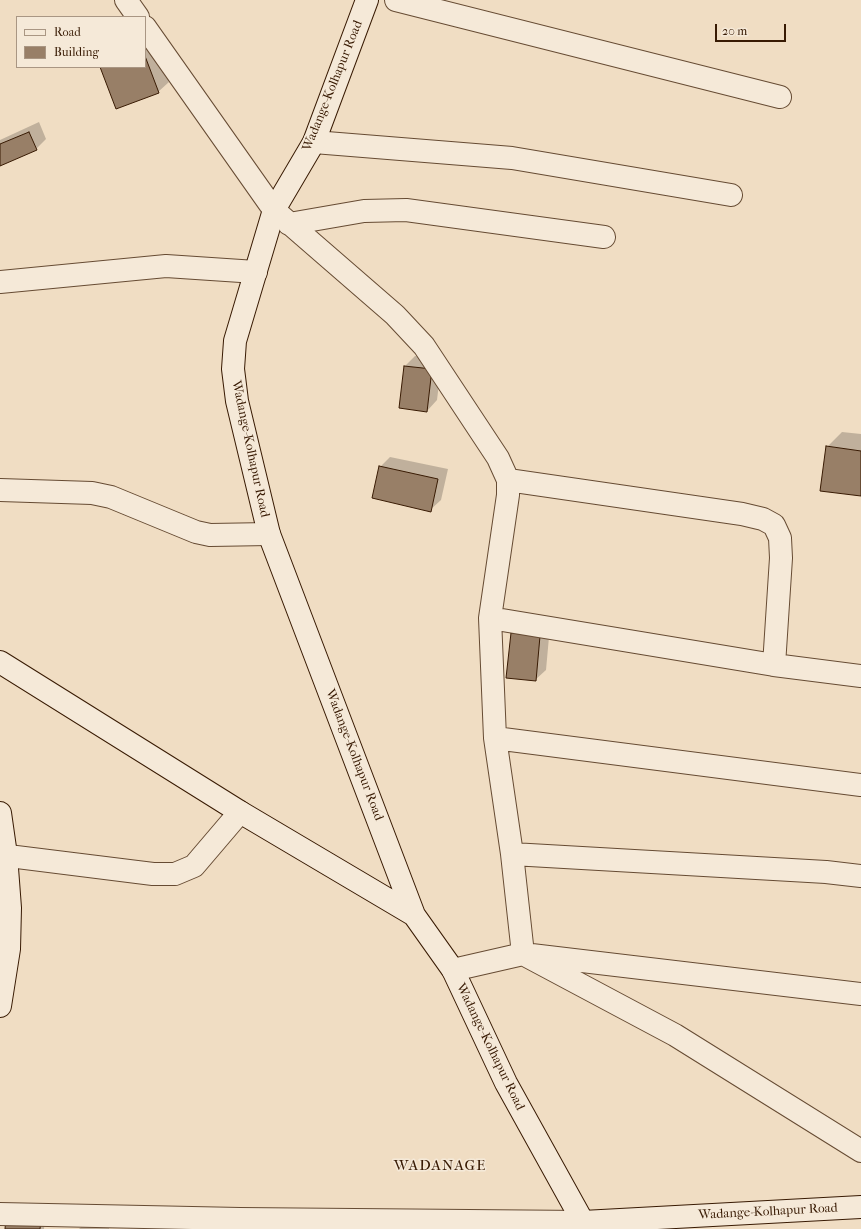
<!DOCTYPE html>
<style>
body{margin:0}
#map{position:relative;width:861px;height:1229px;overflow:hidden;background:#f0ddc3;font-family:"IM FELL French Canon",serif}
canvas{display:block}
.legend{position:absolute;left:16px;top:16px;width:130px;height:52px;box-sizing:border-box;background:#f5e9d8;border:1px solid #a99683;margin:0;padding:5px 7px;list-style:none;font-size:12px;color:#381a03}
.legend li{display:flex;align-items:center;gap:8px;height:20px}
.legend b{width:20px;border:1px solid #a99683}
.scale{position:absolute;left:715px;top:24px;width:71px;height:18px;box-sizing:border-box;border:2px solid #381a03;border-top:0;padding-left:5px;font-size:12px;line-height:14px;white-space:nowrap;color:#381a03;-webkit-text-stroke:3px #f5e9d8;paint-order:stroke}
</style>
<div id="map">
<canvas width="861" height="1229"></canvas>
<ul class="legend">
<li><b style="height:5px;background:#f5e9d8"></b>Road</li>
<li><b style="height:11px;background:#987f67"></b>Building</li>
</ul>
<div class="scale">20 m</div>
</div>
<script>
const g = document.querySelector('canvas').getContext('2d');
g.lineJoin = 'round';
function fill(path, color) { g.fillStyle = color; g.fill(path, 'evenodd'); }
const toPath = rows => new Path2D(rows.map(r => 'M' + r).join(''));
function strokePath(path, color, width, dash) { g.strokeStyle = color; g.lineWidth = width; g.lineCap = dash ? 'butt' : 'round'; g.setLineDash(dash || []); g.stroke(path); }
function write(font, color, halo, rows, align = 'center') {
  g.font = font + ' "IM FELL French Canon",serif'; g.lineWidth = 3; g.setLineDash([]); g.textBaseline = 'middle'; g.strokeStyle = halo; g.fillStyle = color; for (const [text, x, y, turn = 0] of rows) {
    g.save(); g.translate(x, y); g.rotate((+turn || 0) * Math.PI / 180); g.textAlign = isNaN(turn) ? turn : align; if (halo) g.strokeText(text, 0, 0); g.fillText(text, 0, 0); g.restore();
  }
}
fill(toPath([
 [153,41,169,82,158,92,145,67,145,44],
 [39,122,46,139,36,149,0,165,0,140],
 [415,356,442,359,437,400,427,411,405,366],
 [842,432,861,434,861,495,827,447],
 [390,457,448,469,441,500,430,510,380,467],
 [522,623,550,626,546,670,535,680,507,677,512,633],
 [45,1216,44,1229,6,1229],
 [87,1221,110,1223,109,1229,79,1229],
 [163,1228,213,1229,163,1229]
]), '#0003');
const building = toPath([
 [145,56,159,93,116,109,100,67,145,67,145,56],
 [29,132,37,150,0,166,0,144,29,132],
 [404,366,432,369,427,412,399,408,404,366],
 [826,446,861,451,861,496,820,491,826,446],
 [379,466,438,479,431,512,372,498,379,466],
 [511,633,540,636,536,681,506,678,511,633],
 [6,1217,41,1220,40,1229,5,1229,6,1217]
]);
fill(building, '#987f67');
strokePath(building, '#381a03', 1);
const street = toPath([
 [126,0,138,17],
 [396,0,780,97],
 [145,27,274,210,395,315,424,346,498,458,508,480,508,495,490,618],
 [314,142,512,158,731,195],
 [289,224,364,211,406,210,604,237],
 [0,282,166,266,256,272],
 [508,480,742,514,763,519,774,525,780,538,781,558,774,665],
 [0,490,92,493,111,497,196,532,210,535,269,534],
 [861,676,774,665,490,618,495,738,512,854,523,954,861,994],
 [495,738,861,785],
 [512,854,826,872,861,876],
 [0,855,153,874,175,874,194,866,240,812],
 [453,970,523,954,675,1035,861,1151],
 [0,1214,240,1219,583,1222]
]);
const secondary = toPath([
 [367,0,314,142,274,210,235,341,233,369,237,401,269,534,414,915,453,970,506,1083,583,1222,861,1207],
 [0,662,240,812,414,915],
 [0,813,6,855,10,908,9,949,0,1006]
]);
strokePath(street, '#664b33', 24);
strokePath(secondary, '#381a03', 24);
strokePath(street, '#f5e9d8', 22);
strokePath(secondary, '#f5e9d8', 22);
write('13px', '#381a03', '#f5e9d8', [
 ["Wadange-Kolhapur Road",333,86,-68],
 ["Wadange-Kolhapur Road",250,449,78],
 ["Wadange-Kolhapur Road",354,755,69],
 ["Wadange-Kolhapur Road",490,1047,64],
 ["Wadange-Kolhapur Road",768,1212,-3]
]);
g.letterSpacing = '1px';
write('15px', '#381a03', '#f5e9d8', [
 ["WADANAGE",440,1166]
]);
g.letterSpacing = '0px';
</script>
